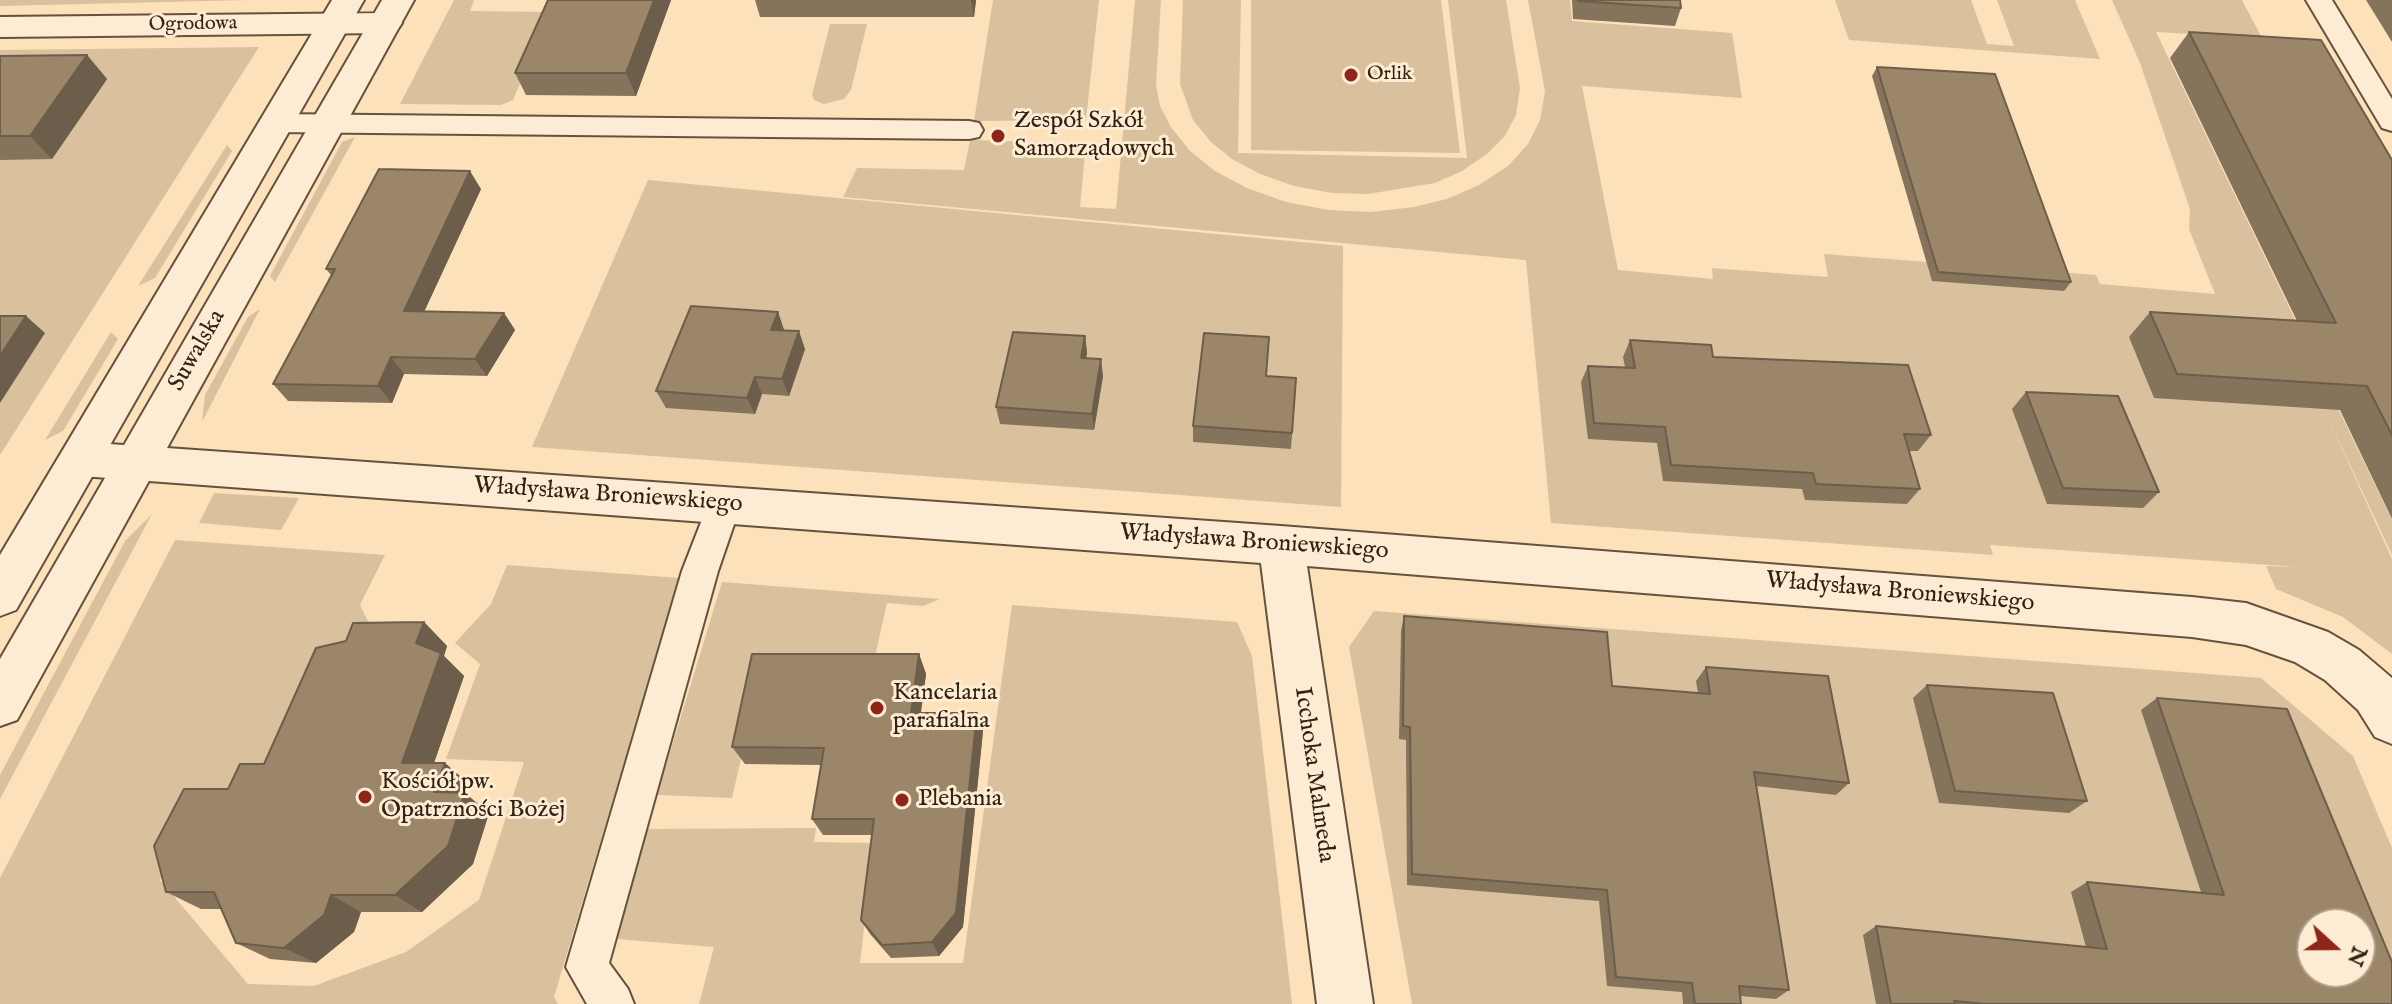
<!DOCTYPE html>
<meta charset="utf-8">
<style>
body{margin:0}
#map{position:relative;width:2392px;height:1004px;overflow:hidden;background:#fce1bb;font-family:"IM FELL English",serif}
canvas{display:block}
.north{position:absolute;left:2296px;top:908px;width:80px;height:80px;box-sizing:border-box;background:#fdecd3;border:2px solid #ab9c86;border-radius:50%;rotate:111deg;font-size:22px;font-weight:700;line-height:32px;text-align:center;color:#312313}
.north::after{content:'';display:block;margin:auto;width:28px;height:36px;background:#8f2418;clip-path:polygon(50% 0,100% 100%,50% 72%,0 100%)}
</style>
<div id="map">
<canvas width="2392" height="1004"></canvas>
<div class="north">N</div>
</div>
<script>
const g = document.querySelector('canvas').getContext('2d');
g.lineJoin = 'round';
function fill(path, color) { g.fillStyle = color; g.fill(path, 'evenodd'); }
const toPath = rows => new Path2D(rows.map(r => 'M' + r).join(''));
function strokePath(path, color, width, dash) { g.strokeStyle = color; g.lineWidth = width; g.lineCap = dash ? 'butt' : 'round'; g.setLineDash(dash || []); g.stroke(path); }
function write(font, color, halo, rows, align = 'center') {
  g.font = font + ' "IM FELL English",serif'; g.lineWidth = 6; g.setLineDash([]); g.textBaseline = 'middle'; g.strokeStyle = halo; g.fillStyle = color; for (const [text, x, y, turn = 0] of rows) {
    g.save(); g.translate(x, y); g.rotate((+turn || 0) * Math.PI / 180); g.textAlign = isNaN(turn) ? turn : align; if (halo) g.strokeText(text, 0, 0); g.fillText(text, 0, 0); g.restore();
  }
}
fill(toPath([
 [0,0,249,0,0,6],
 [454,0,474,0,470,11,551,12,513,100,501,105,400,104],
 [993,0,1099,0,1086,120,974,121],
 [1135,0,1161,0,1156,85,1160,106,1171,127,1190,151,1215,171,1247,188,1286,202,1329,210,1371,212,1414,207,1447,199,1479,185,1508,166,1528,144,1540,120,1545,91,1528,0,1570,0,1572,21,1732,33,1742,98,1582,86,1618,270,1713,279,1712,268,1828,277,1824,254,2096,275,2100,284,2215,294,2189,229,2190,209,2140,63,2112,0,2242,0,2262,38,2156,32,2392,520,2392,555,2324,409,2392,559,2392,654,2343,617,2276,589,2266,566,2298,567,1990,545,1993,555,1551,523,1526,260,843,197,857,168,964,170,970,140,1086,143,1080,207,1116,209],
 [1183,0,1241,0,1238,153,1467,158,1448,0,1506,0,1520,88,1516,115,1505,136,1487,154,1462,171,1435,183,1368,194,1332,193,1294,186,1260,174,1232,159,1211,142,1193,120,1180,84],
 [1251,0,1441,0,1460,153,1251,150],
 [1835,0,1971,0,1987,44,2014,46,1997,0,2075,0,2100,59,1849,40],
 [830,24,867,24,851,90,844,99,824,104,814,100,812,95],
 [259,47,0,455,0,50],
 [355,137,275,282,270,276,342,142],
 [227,145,232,151,155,278,138,286],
 [648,180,1343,246,1341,507,532,447],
 [260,309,202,422,205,395,248,317],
 [111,332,118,339,63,431,45,440],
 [214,493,299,498,281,530,199,523],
 [152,514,0,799,0,775,125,541],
 [175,540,385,555,360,605,378,642,255,798,199,797,160,880,248,984,314,986,406,952,479,900,524,762,446,759,480,664,455,643,491,604,507,565,679,578,554,997,558,1004,0,1004,0,878],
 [722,582,940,599,923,606,887,603,872,669,762,668,732,798,657,795],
 [1012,605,1237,622,1252,656,1292,1004,699,1004,714,947,617,939,647,829,816,828,814,842,874,843,860,963,963,963],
 [1374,611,2261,678,2353,756,2392,848,2392,1004,1412,1004,1349,647],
 [2312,924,2360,924,2360,972,2312,972]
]), '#d9c19e');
const service = toPath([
 [2306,0,2332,0,2392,99,2392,131,2382,128,2306,0],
 [274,114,969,121,979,123,983,130,979,137,969,139,274,132,264,129,260,123,264,117,274,114],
 [724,490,736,494,741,504,718,571,609,963,628,989,634,1004,587,1004,566,967,682,571,712,494,724,490]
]);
const minor = toPath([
 [385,13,397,16,402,23,397,30,385,33,0,37,0,17,385,13],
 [81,442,1281,526,2192,597,2246,603,2328,632,2359,650,2392,678,2392,744,2375,737,2358,710,2325,680,2295,662,2246,645,2192,637,1307,566,1373,1004,1317,1004,1261,563,81,476,66,471,59,459,66,447,81,442]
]);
const tertiary = toPath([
 [332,0,364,0,16,610,0,616,0,555,332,0],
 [382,0,414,0,17,720,0,726,0,659,382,0]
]);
strokePath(service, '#64523d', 4);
strokePath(minor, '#64523d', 4);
strokePath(tertiary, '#64523d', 4);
fill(service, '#fdecd3');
fill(minor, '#fdecd3');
fill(tertiary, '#fdecd3');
fill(toPath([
 [671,0,636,96,526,95,515,73],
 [755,0,976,0,974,17,760,17],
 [1572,0,1680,0,1681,8,1675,26,1573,19],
 [2366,0,2392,0,2392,42],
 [2189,32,2392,160,2392,519,2340,410,2154,398,2129,337,2150,312,2297,321,2170,58],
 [87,55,107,79,52,159,0,160,0,56],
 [1877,67,2071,282,2064,291,1932,281,1872,76],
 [481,189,424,312,504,313,515,330,487,376,404,374,392,403,288,401,273,384,331,275,326,269],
 [778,312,784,330,805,349,789,396,762,394,755,414,666,408,656,391],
 [1085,336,1087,353,1086,358,1103,376,1094,430,1000,424,996,407],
 [1630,340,1713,357,1931,435,1918,451,1908,451,1920,489,1907,504,1805,500,1802,489,1663,481,1657,443,1588,439,1581,382,1588,366,1625,367,1623,357],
 [1266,376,1296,378,1291,449,1193,442,1193,426],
 [2026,392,2159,492,2143,508,2047,504,2012,409],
 [1404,616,1612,686,1698,693,1696,681,1706,667,1849,783,1836,795,1756,786,1789,990,1776,999,1740,996,1741,1004,1683,1004,1682,992,1607,986,1599,901,1407,885,1406,740,1399,739,1401,630],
 [424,622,447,646,444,656,464,676,434,763,445,763,469,784,466,794,489,813,473,864,422,912,361,912,354,932,316,963,270,959,236,943,222,909,201,909,166,892,228,789,264,764],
 [919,654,926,674,921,713,983,731,963,927,939,956,891,958,870,934,861,920,872,835,823,835,812,819,821,765,745,764,732,747],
 [1927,685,2087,801,2069,813,1939,803,1913,698],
 [2157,698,2392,1004,1876,1004,1863,935,1876,926,2086,947,2071,892,2087,882,2201,892,2141,710]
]), '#85735b');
fill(toPath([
 [654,0,671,0,636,96,626,73],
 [971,0,976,0,974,17],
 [87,55,107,79,52,159,30,136],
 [470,171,481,189,416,329,404,311],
 [778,312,784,330,778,347,771,330],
 [504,313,515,330,487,376,475,359],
 [26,316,45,333,0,403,0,356],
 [799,331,805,349,789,396,782,379],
 [1085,336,1087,353,1083,375,1081,358],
 [391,357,404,374,392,403,378,386],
 [1101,359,1103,376,1094,430,1092,414],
 [755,377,762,394,755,414,747,398],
 [424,622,447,646,444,656,464,676,427,783,402,763,416,643],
 [919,654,926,674,918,731,911,713],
 [977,713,983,731,963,927,939,956,932,942],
 [445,763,469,784,466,794,489,813,473,864,422,912,395,895],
 [331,895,361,912,354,932,316,963,284,948]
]), '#6c5e4a');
const building = toPath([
 [548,0,654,0,626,73,515,73,548,0],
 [1578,0,1680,0,1681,8,1578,1,1578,0],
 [2189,32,2321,40,2392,160,2392,435,2367,386,2177,374,2150,312,2336,323,2189,32],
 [87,55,30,136,0,136,0,56,87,55],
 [1877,67,1995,74,2071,282,1938,272,1877,67],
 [379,169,470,171,404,311,504,313,475,359,391,357,378,386,273,384,335,269,326,269,379,169],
 [691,306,778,312,771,330,799,331,782,379,755,377,747,398,656,391,691,306],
 [0,316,26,316,0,356,0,316],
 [1013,332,1085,336,1081,358,1101,359,1092,414,996,407,1013,332],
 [1204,333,1269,337,1266,376,1296,378,1292,433,1193,426,1204,333],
 [1630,340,1711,345,1713,357,1908,365,1931,435,1904,434,1920,489,1816,484,1813,473,1671,465,1665,427,1594,423,1588,366,1635,368,1630,340],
 [2026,392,2118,396,2159,492,2063,488,2026,392],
 [1404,616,1607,632,1612,686,1710,694,1706,667,1828,676,1849,783,1754,772,1789,990,1739,986,1741,1004,1695,1004,1692,983,1616,977,1607,890,1412,874,1410,727,1403,726,1404,616],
 [424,622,416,643,441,653,402,763,445,763,434,792,465,793,448,846,395,895,331,895,324,915,284,948,236,943,214,892,166,892,154,846,184,789,228,789,240,764,264,764,316,648,346,641,353,623,424,622],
 [752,654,919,654,911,713,977,713,956,913,932,942,882,945,861,920,874,819,812,819,824,748,732,747,752,654],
 [1927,685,2053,693,2087,801,1955,791,1927,685],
 [2157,698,2287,709,2392,962,2392,1004,1986,1004,1954,1001,1955,1004,1891,1004,1876,926,2107,949,2087,882,2224,895,2157,698],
 [2312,924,2360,924,2360,972,2312,972,2312,924]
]);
fill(building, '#9b866a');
strokePath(building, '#6c5e4a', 2);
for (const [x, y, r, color] of [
 [1351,75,8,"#8f2418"],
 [998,136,8,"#8f2418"],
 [877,708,8,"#8f2418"],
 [365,797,8,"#8f2418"],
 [902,800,8,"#8f2418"]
]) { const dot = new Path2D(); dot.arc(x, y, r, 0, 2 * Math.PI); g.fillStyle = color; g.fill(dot); strokePath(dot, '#fdecd3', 3); }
write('20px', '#312313', '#fdecd3', [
 ["Ogrodowa",193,25,-1]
]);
write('20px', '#312313', '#fdecd3', [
 ["Orlik",1367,75]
], 'left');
write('24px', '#312313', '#fdecd3', [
 ["Zespół Szkół",1014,122],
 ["Samorządowych",1014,150],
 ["Kancelaria",893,694],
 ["parafialna",893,722],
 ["Kościół pw.",381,783],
 ["Opatrzności Bożej",381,811],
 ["Plebania",918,800]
], 'left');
write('24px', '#312313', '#fdecd3', [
 ["Suwalska",198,351,-60],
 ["Władysława Broniewskiego",608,496,4],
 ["Władysława Broniewskiego",1254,543,4],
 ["Władysława Broniewskiego",1900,593,5],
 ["Icchoka Malmeda",1313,775,82]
]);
</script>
